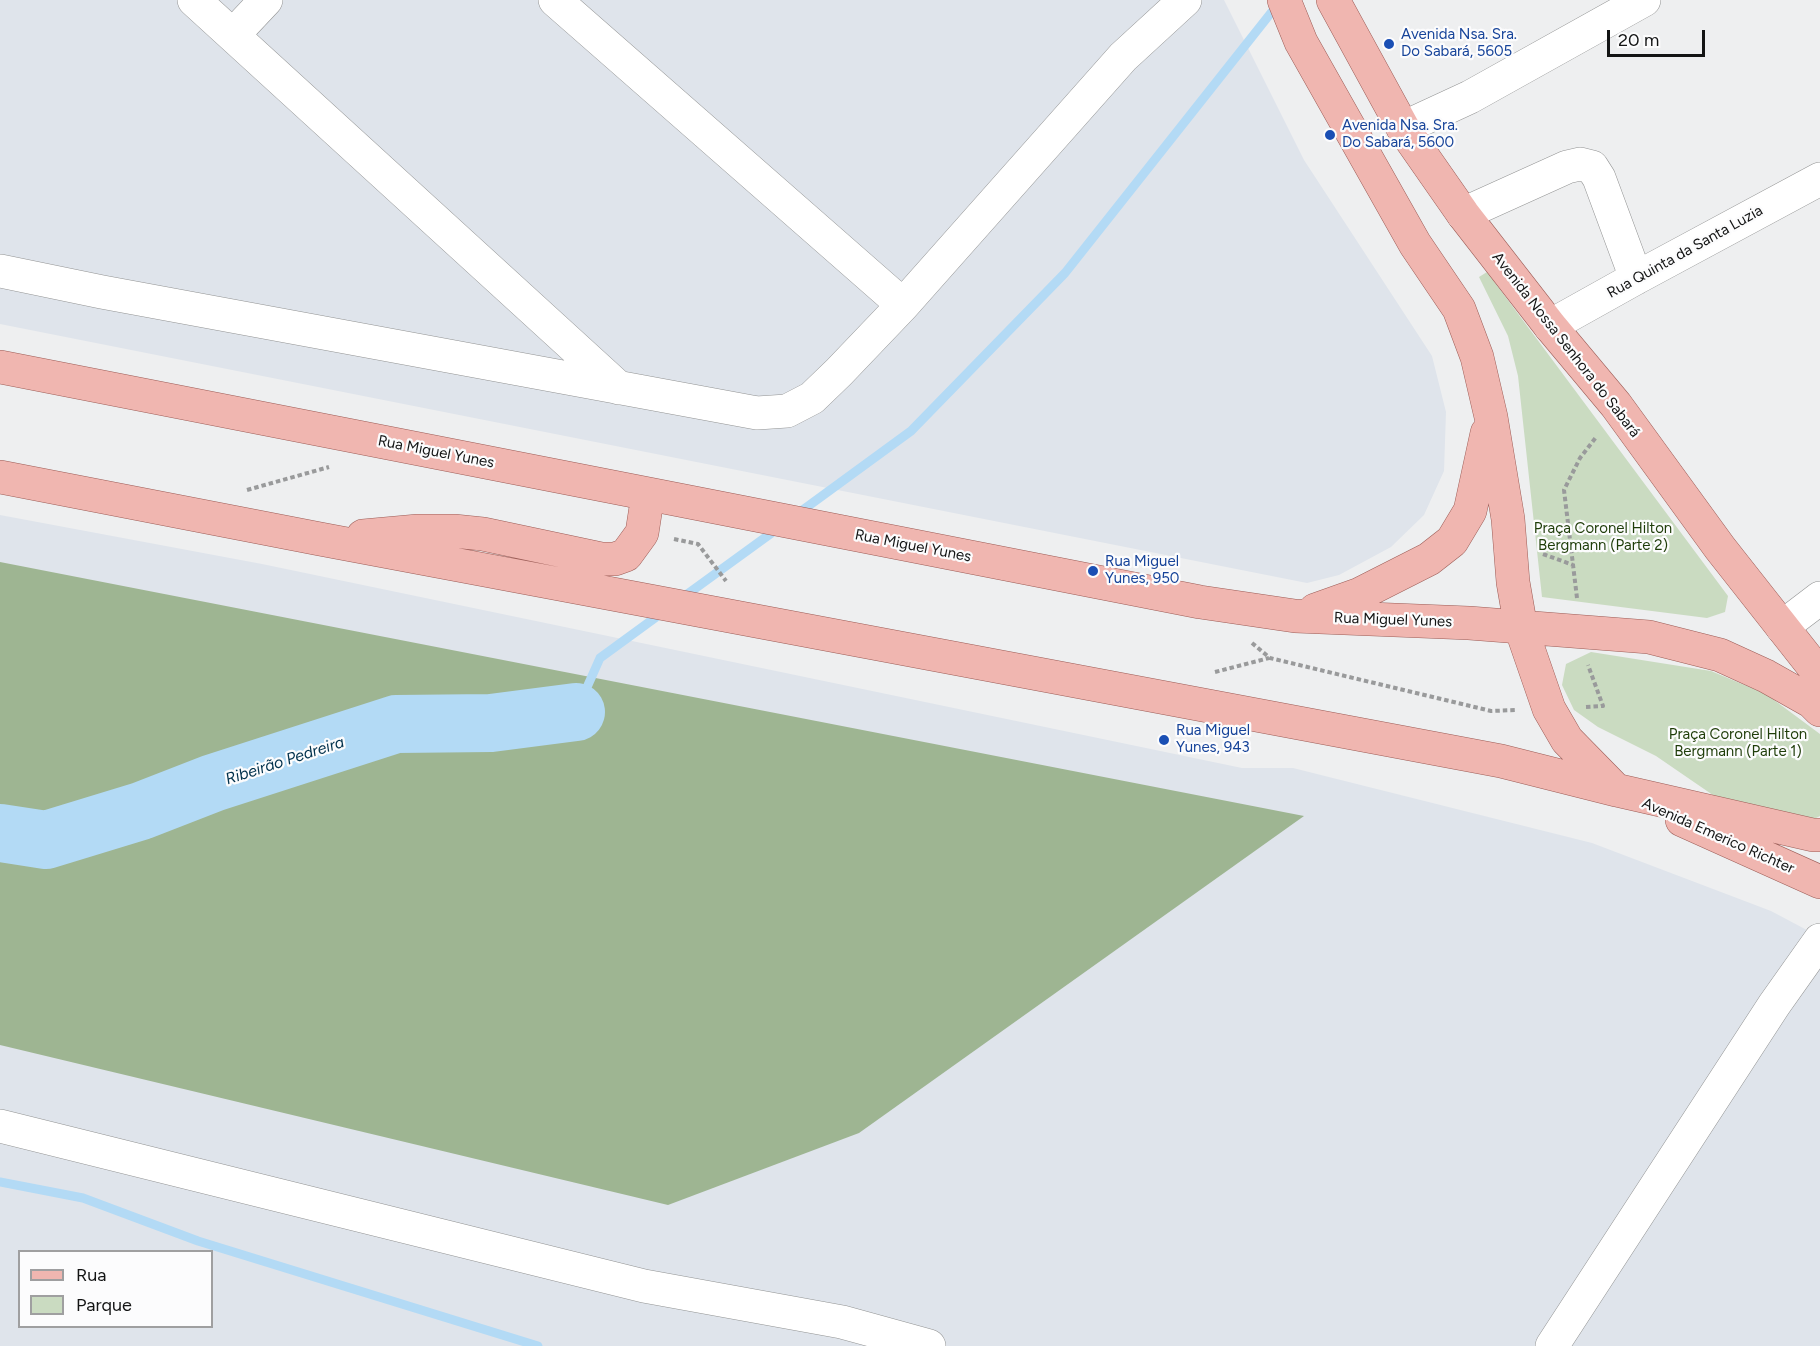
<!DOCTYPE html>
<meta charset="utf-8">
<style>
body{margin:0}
#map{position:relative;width:1820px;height:1346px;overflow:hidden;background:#eeeff0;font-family:Figtree,sans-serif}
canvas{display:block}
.legend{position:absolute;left:18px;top:1250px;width:195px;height:78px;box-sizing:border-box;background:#fcfcfd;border:2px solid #9f9fa0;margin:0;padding:8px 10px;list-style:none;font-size:18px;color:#131414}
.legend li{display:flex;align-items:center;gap:12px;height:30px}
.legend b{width:30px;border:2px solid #9f9fa0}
.scale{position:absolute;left:1607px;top:30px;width:98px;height:27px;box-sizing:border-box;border:3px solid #131414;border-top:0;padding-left:8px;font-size:18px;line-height:21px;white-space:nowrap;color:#131414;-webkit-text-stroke:4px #fcfcfd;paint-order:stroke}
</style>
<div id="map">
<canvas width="1820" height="1346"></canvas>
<ul class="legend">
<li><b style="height:8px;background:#f0b6b0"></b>Rua</li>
<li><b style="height:16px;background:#cadbc1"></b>Parque</li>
</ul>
<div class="scale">20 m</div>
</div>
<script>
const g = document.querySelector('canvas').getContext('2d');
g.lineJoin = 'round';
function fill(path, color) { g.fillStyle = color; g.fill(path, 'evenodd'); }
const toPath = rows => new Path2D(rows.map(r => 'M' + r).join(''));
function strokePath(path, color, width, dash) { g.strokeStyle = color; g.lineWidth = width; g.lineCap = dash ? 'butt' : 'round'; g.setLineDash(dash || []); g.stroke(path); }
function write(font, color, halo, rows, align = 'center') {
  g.font = font + ' Figtree,sans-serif'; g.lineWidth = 4.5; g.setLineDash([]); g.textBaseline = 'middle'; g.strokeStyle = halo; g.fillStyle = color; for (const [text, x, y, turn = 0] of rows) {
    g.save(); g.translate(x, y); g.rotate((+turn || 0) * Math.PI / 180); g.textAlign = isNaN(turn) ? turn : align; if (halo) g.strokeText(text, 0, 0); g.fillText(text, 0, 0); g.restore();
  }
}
fill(toPath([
 [0,0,1224,0,1304,160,1432,356,1446,412,1444,471,1424,515,1391,547,1339,575,1307,583,0,324],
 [0,515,262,564,1242,768,1293,768,1592,843,1771,911,1820,937,1820,1346,0,1346],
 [20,1252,212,1252,212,1326,20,1326]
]), '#dfe4eb');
fill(toPath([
 [1487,272,1728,596,1725,612,1707,618,1542,597,1518,376,1508,336,1479,277],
 [1591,652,1711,671,1766,694,1820,734,1820,816,1802,825,1723,802,1656,756,1598,727,1574,710,1562,685,1566,664]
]), '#cadbc1');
fill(toPath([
 [0,562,1304,816,859,1133,668,1205,0,1045]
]), '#9eb592');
strokePath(toPath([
 [796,515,911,431,1065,273,1278,4],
 [682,598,777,529],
 [576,712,600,658,663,612],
 [0,1182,83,1198,198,1241,538,1346]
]), '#b3daf5', 9);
strokePath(toPath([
 [0,833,46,840,141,811,213,783,396,724,491,723,576,712]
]), '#b3daf5', 58);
const minor = toPath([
 [194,0,619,388],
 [555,0,903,305],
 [233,35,266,0],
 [1403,128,1470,97,1644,0],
 [1463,214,1567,167,1580,164,1592,167,1599,178,1636,278],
 [0,271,102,292,757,413,787,411,812,398,839,372,903,305,1123,57,1185,0],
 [1550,326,1636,278,1820,179],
 [1782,627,1820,598],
 [0,1126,644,1286,842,1322,929,1346],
 [1552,1346,1774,1005,1820,940]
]);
const major = toPath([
 [1284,0,1301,42,1415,244,1459,309,1477,357,1491,417,1508,519,1513,582,1521,628,1549,709,1567,740,1616,790],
 [1333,0,1403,128,1463,214,1550,326,1616,405,1720,548,1820,675],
 [0,367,1200,602,1295,616,1469,623,1649,637,1720,655,1766,676,1812,702,1820,710],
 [0,477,320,539,1501,761,1616,790,1813,835,1820,835],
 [363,536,418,531,454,531,483,534,601,559,615,559,626,555,642,533,648,494],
 [1315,610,1360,594,1429,559,1452,541,1470,511,1487,433],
 [1682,820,1820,882]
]);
strokePath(minor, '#939494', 34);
strokePath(major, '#9c5d57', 34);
strokePath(toPath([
 [247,490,329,467],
 [674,539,698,544,726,581],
 [1543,554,1573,565],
 [1577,598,1564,490,1580,458,1597,436],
 [1252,643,1270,658,1491,711,1515,710],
 [1215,672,1269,658],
 [1586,707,1603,706,1588,665]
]), '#999a9b', 4, [4.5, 3]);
strokePath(minor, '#fff', 33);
strokePath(major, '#f0b6b0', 33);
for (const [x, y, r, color] of [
 [1389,44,6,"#1a4fb4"],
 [1330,135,6,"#1a4fb4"],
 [1093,571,6,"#1a4fb4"],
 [1164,740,6,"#1a4fb4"]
]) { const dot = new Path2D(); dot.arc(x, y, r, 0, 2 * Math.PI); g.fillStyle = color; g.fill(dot); strokePath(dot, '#fcfcfd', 2); }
write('15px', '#164399', '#fcfcfd', [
 ["Avenida Nsa. Sra.",1401,35],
 ["Do Sabará, 5605",1401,52],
 ["Avenida Nsa. Sra.",1342,126],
 ["Do Sabará, 5600",1342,143],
 ["Rua Miguel",1105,562],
 ["Yunes, 950",1105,579],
 ["Rua Miguel",1176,731],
 ["Yunes, 943",1176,748]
], 'left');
write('15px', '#131414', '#fcfcfd', [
 ["Rua Quinta da Santa Luzia",1685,252,-29],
 ["Avenida Nossa Senhora do Sabará",1566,345,52],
 ["Rua Miguel Yunes",436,452,11],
 ["Rua Miguel Yunes",913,546,11],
 ["Rua Miguel Yunes",1393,620,2],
 ["Avenida Emerico Richter",1718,836,24]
]);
write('15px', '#1f3d09', '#fcfcfd', [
 ["Praça Coronel Hilton",1603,529],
 ["Bergmann (Parte 2)",1603,546],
 ["Praça Coronel Hilton",1738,735],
 ["Bergmann (Parte 1)",1738,752]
]);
write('italic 16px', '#00314c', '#fcfcfd', [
 ["Ribeirão Pedreira",285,761,-18]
]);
</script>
